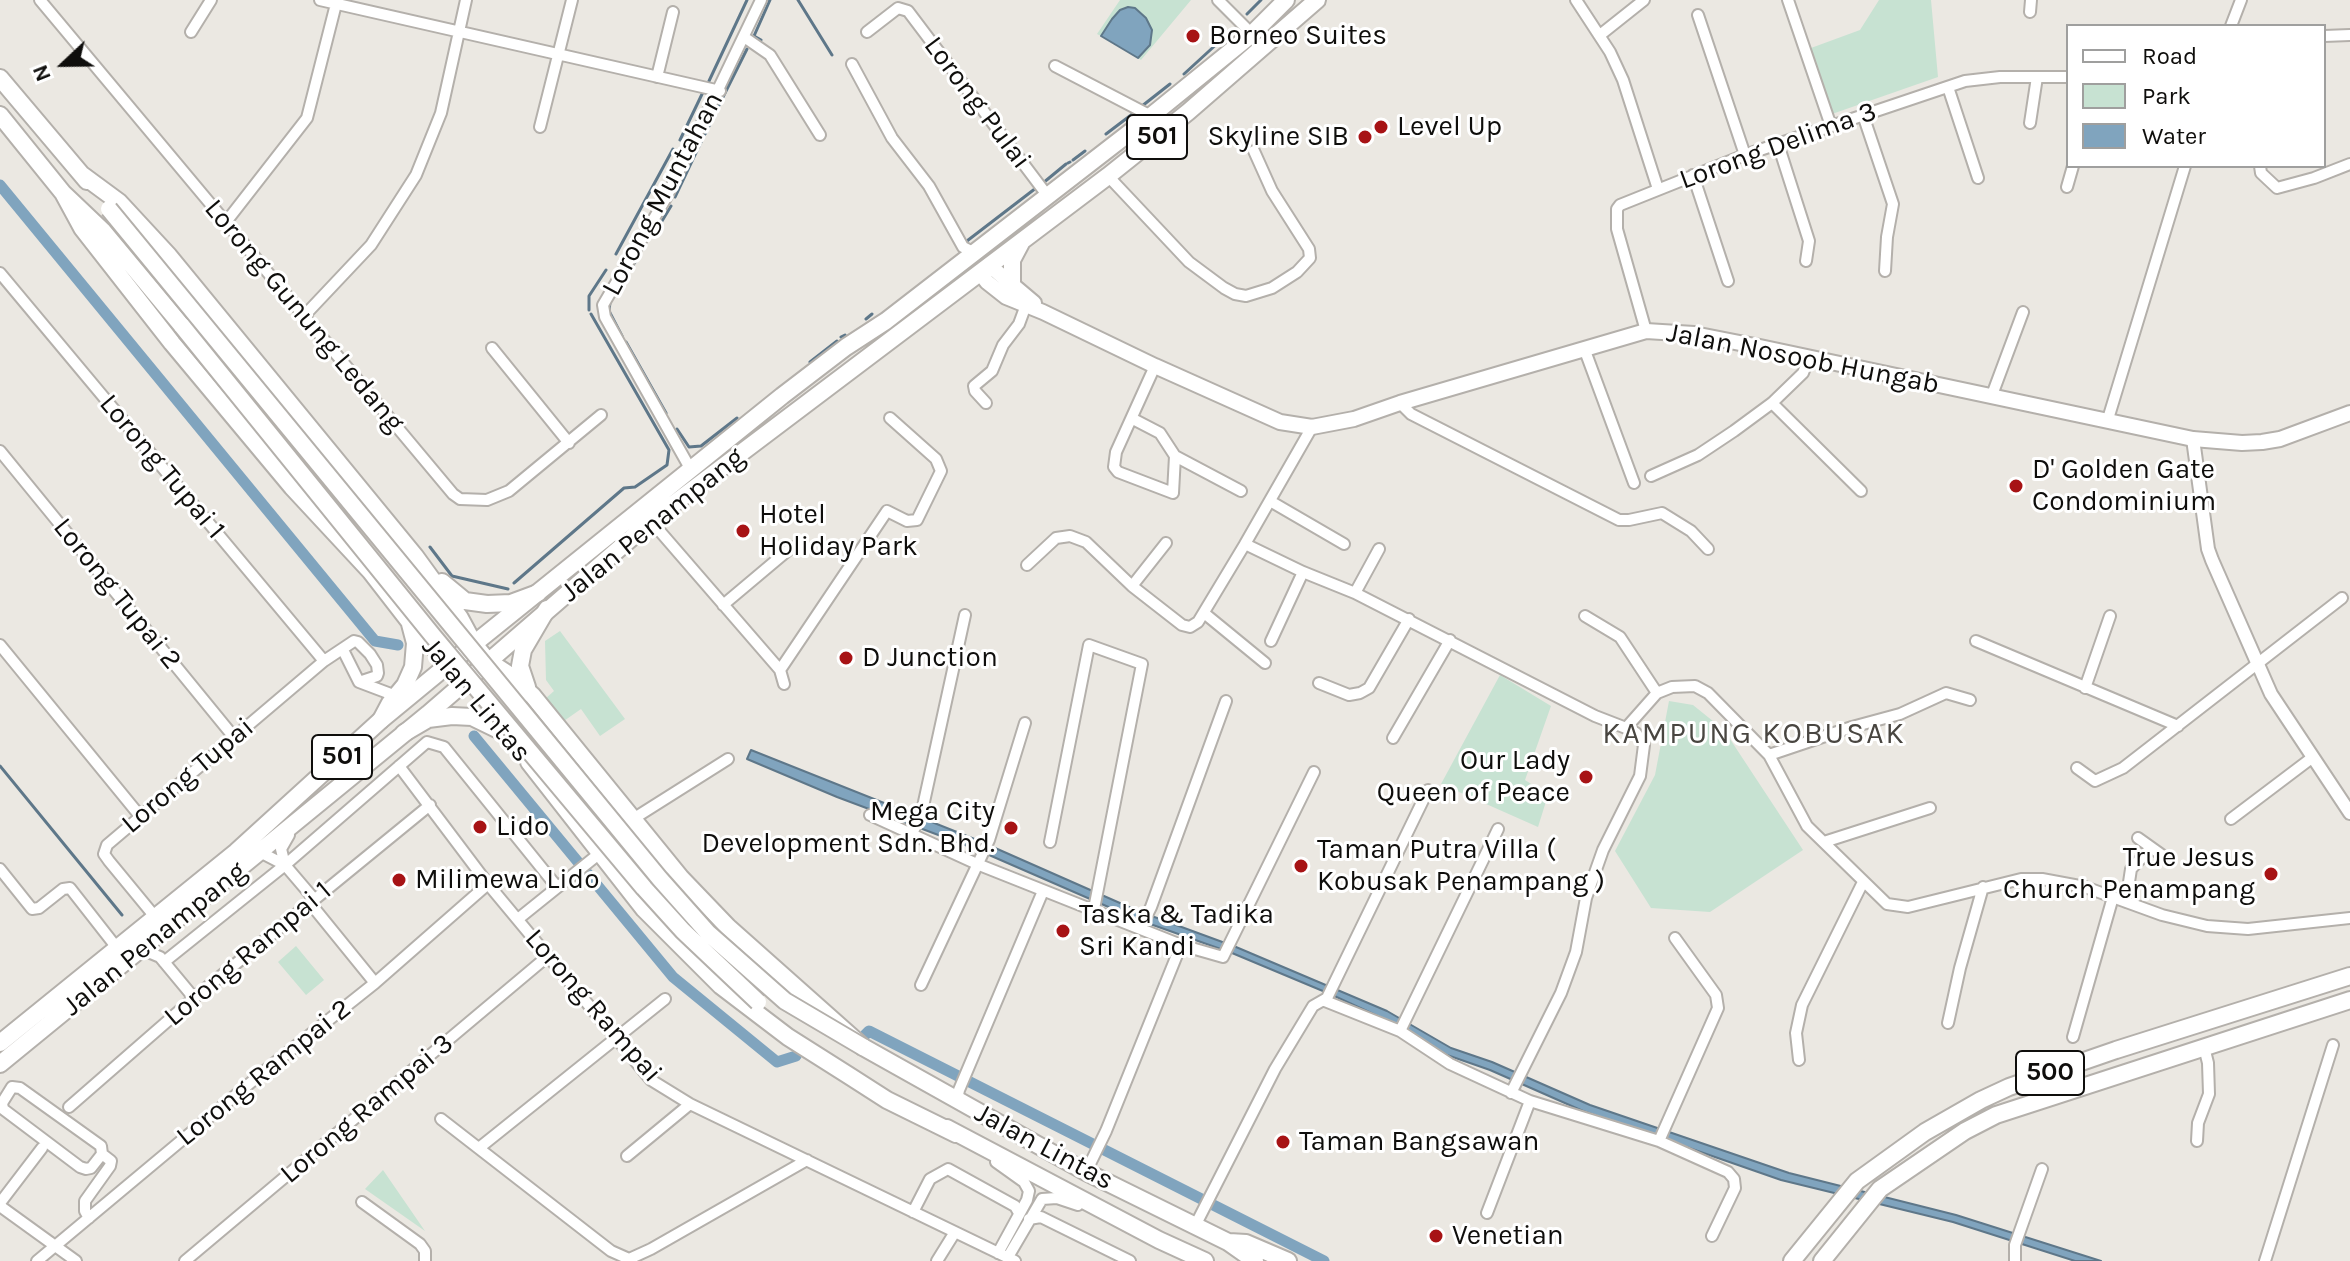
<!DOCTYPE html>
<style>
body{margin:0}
#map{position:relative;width:2350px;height:1261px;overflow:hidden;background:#ebe8e2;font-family:Karla,sans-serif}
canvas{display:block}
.legend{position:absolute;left:2066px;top:24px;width:260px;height:144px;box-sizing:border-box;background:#fff;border:2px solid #9f9f9e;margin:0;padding:10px 14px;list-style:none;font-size:24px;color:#0f0e0c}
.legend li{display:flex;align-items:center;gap:16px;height:40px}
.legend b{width:40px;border:2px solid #9f9f9e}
.north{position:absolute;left:24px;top:24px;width:80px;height:80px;-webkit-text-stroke:6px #fff;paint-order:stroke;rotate:248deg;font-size:22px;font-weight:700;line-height:32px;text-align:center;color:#0f0e0c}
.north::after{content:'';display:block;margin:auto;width:28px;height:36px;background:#0f0e0c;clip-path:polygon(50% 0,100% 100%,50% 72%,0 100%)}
</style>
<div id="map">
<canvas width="2350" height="1261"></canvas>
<ul class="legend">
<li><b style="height:10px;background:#fff"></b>Road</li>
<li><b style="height:22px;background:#c7e2d2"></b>Park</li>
<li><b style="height:22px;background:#80a4be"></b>Water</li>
</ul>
<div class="north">N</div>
</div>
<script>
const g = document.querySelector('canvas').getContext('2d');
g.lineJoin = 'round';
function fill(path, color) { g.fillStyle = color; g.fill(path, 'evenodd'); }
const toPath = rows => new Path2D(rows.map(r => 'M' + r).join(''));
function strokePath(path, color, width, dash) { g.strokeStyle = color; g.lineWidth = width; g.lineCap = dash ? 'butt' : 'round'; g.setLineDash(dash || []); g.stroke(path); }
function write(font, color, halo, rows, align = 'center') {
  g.font = font + ' Karla,sans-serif'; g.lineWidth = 6; g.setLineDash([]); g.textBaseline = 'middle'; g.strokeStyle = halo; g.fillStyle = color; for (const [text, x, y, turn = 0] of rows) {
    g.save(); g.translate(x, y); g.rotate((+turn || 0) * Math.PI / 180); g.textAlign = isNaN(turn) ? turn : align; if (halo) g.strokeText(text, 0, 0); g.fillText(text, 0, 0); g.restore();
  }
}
fill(toPath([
 [1120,0,1191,0,1141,60,1138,58,1150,45,1112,19,1101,36,1097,34],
 [1879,0,1931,0,1938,77,1832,114,1811,48,1860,30],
 [560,631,625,719,600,736,581,709,561,723,545,699,554,691,546,680,545,641],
 [1500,675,1551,706,1525,780,1548,795,1538,827,1441,784],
 [1669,701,1693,705,1724,730,1803,850,1710,912,1651,908,1615,851,1655,775],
 [296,946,324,980,306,995,278,962],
 [383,1170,425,1231,365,1189]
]), '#c7e2d2');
const water = toPath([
 [1128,7,1135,8,1146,18,1152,30,1150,45,1138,58,1101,36,1112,19,1120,10,1128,7],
 [751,750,977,840,1138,911,1236,947,1387,1011,1451,1048,1492,1062,1590,1105,1789,1173,1956,1215,2101,1261,2075,1261,1953,1222,1781,1180,1583,1111,1490,1070,1447,1055,1382,1018,1330,994,1232,953,1136,919,973,848,837,797,747,759,751,750]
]);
fill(water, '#80a4be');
strokePath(water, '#5e7789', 2);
strokePath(toPath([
 [798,0,832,55],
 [1247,14,1261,0],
 [761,40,754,36,770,0],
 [1184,74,1232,30],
 [709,81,747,0],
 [1142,106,1170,84],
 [716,111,747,49],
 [705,134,710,124],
 [1106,134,1135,112],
 [680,140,704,90],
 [1073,160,1085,151],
 [1068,163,1070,162],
 [1043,183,1066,164],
 [675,197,701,142],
 [653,236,671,206],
 [963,244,1036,188],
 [616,254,673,149],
 [624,278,638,258],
 [610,302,609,311,622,336],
 [589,310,589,296,606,270],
 [866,319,872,314],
 [841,337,845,335],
 [626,342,666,413],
 [810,362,837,341],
 [677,429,689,447,701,446,737,418],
 [430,547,452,576],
 [447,580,452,576,508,589],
 [514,583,624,488,635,487,667,465,669,450,591,314],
 [0,766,122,915]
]), '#5e7789', 3);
strokePath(toPath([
 [0,185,375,641,398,645],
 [474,736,673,977,777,1062,796,1056],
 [865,1035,869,1031,1324,1261]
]), '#80a4be', 11);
const minor = toPath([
 [40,0,453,494,460,499,487,500,509,491,601,415],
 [320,0,720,91],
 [1218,0,1252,34],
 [1576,0,1610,52,1623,80,1658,189],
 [1788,0,1831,126],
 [2030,12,2031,0],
 [1698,15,1745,155],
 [2231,26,2241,0],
 [191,32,211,0],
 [867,32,898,8,908,11,1047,195],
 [1600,35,1644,0],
 [2324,36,2350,35],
 [744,37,770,55,820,135],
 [852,64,892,138,929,186,963,247,973,252],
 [1055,66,1151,116],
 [657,77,673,12],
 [1948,87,1978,178],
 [1863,115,1893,204,1887,237,1885,271],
 [2030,123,2037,77],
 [540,127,572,0],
 [1778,144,1809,241,1806,261],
 [2260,166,2261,173,2277,188,2314,178,2350,164],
 [1693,175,1728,281],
 [1108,176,1189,262,1224,288,1235,294,1246,296,1272,288,1297,272,1310,258,1309,249,1272,191,1254,151],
 [2067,187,2073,166],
 [226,222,307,118,336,4],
 [0,273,324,661],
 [304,316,371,245,416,175,441,113,466,0],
 [1646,331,1617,229,1617,209,1620,205,1745,155,1965,81,2000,77,2068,77],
 [492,348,569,443],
 [1584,348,1634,483],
 [1155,366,1116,452,1114,467,1118,472,1173,493,1175,456],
 [1992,395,2023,312],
 [986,403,975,391,974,386,992,371,1003,345,1019,324,1026,305],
 [1400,403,1411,414,1619,520,1629,520,1662,513,1691,531,1708,549],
 [1772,403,1861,491],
 [1133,419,1160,433,1175,456,1241,491],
 [2108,419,2185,166],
 [1312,427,1245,544,1303,572,1355,593,1595,716,1626,728,1636,733,1644,745,1640,776,1603,850,1586,898,1576,952,1561,993,1511,1093],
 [0,451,233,736],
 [691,470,605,317,603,305,666,198,761,0],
 [1651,476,1698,455,1734,431,1772,403,1803,373,1809,358],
 [1270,501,1344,544],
 [651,521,780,670,784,684],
 [1027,565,1056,538,1070,536,1086,542,1132,586,1182,625,1190,627,1198,622,1245,544],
 [1132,586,1166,543],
 [1355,593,1379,549],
 [723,605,792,547,801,549],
 [1204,613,1265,663],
 [1585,616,1620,637,1657,693],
 [1271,641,1303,572],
 [1976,641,2178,726],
 [0,645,140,816],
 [343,650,359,682,396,696],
 [780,670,887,511,907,521,917,520,941,471,936,459,890,418],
 [1319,683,1349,695,1360,693,1369,688,1409,619],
 [2085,688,2110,616],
 [1626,728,1657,693,1672,687,1695,686,1708,693,1769,755,1807,826,1887,904,1908,907,2021,879,2042,879,2085,887,2162,915,2207,926,2248,929,2350,918],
 [1393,738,1450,640],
 [1769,755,1852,727,1900,714,1946,693,1970,700],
 [399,766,488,884,651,1080,690,1104,1015,1261],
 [2077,768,2095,781,2123,768,2342,598],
 [870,815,977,864,1181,945,1106,1131,1086,1172],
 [633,819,728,759],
 [2231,819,2313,757],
 [912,834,922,811,965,615],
 [2138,838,2166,858],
 [1050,842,1089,645,1142,664,1094,909],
 [1824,842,1930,808],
 [260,852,285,865,314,899],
 [285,865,281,849,289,835],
 [0,869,32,909,39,908,63,889,70,888,117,948],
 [2126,902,2131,869,2151,848],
 [310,903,375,983],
 [156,918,109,861,104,854,107,845,324,661,354,641,358,642,370,654,377,665,378,673,377,676,359,682],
 [518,919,600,853],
 [1141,927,1151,907,1226,701],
 [1181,945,1223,957,1314,772],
 [141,949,160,957,194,998],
 [164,962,285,865,427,742,444,747,557,887],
 [921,985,989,840,1025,723],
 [1325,1001,1400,1031,1450,1064,1530,1101,1487,1213],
 [1948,1023,1960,968,1983,887],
 [1400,1031,1498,829],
 [2073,1037,2113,897],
 [1799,1060,1796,1033,1802,1005,1863,882],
 [12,1087,20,1088,101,1146,102,1154,91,1168,86,1169,80,1167,3,1109,2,1103,12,1087],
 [957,1100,959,1090,1043,891],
 [1530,1101,1659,1141,1728,1172,1734,1179,1735,1188,1712,1236],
 [69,1107,194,998,430,805],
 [441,1119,611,1251,629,1259,651,1249,807,1160],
 [1659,1141,1718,1008,1716,995,1675,938],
 [2197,1141,2198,1123,2209,1094,2208,1063,2204,1047],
 [479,1148,665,999],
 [627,1156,690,1104],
 [996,1162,1024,1182,1029,1191,1027,1200,998,1253],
 [362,1202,420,1244,425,1251,425,1261],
 [0,1203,42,1148],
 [0,1206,76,1261],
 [913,1212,930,1179,948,1169,1015,1206,1019,1213],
 [89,1218,85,1211,85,1201,110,1166,111,1161,102,1154],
 [1029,1219,1041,1217,1130,1261],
 [1195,1226,1275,1069,1313,1006,1327,998,1428,790],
 [1008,1257,1042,1199,1057,1198,1078,1205],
 [37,1261,267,1069,375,983,488,884],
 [185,1261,548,956],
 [937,1261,955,1232],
 [2015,1261,2015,1245,2042,1169],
 [2265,1261,2333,1045]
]);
const tertiary = toPath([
 [2193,439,2208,549,2212,560,2271,694,2350,813]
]);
const secondary = toPath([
 [989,265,1034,303],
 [980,273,987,282,1006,297,1043,312,1155,366,1280,422,1312,427,1354,419,1400,403,1646,331,1694,334,1760,347,2193,439,2242,443,2262,442,2280,439,2350,413]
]);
const primary = toPath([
 [1012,284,1012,260,1021,243],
 [0,1043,236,852,381,720,449,664,782,396,846,347,886,321,1151,116,1252,34,1286,0],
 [0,1064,428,714,651,521,1108,176,1188,112,1317,0],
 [1792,1261,1857,1181,1925,1132,1981,1100,2009,1087,2116,1050,2350,976],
 [1822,1261,1880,1189,1965,1131,1996,1115,2350,1000]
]);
const trunk = toPath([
 [0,78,87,181],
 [0,115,63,193,103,231,182,326],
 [81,174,119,202,169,256,415,556,460,618,474,644,488,661,511,676,533,696,681,878,728,927,863,1047,1086,1172,1228,1242,1255,1261],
 [63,193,82,228,172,343,292,487,371,572,409,621,435,649],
 [442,582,465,601,487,604,511,603,538,593],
 [527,687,520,666,523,650,547,609],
 [381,720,390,703,405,685,413,667,415,643,410,624],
 [404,733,428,719,452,716,472,717,507,734],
 [529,762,644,909,721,986,788,1037,848,1075,887,1100,956,1134],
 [947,1128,1159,1240,1205,1261],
 [1229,1242,1246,1243,1288,1261]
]);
strokePath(minor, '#b4b0ab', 14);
strokePath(tertiary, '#b4b0ab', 16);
strokePath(secondary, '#b4b0ab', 18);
strokePath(primary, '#b4b0ab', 20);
strokePath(trunk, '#b4b0ab', 20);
strokePath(minor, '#fff', 10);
strokePath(tertiary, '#fff', 12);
strokePath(secondary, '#fff', 14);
strokePath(primary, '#fff', 16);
strokePath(trunk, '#fff', 16);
const trunkBridge = toPath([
 [109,209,660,879,708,933,785,1001,863,1047],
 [182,326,433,636,644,888,683,931,758,1002]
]);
strokePath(trunkBridge, '#b4b0ab', 20, []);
strokePath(trunkBridge, '#fff', 16);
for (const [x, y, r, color] of [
 [1193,36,8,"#a71315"],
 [1381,127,8,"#a71315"],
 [1365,137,8,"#a71315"],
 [2016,486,8,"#a71315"],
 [743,531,8,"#a71315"],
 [846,658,8,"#a71315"],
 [1586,777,8,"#a71315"],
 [480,827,8,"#a71315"],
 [1011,828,8,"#a71315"],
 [1301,866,8,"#a71315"],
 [2271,874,8,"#a71315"],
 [399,880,8,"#a71315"],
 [1063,931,8,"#a71315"],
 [1283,1142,8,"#a71315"],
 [1436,1236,8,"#a71315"]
]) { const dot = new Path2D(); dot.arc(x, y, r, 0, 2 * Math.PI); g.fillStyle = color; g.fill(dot); strokePath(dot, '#fff', 3); }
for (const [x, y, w] of [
 [1157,137,60],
 [342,757,60],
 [2050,1073,68]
]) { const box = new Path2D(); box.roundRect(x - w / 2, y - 22, w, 44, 6); g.fillStyle = '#fff'; g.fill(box); strokePath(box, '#0f0e0c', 2); }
write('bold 26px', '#0f0e0c', null, [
 ["501",1157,137],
 ["501",342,757],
 ["500",2050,1073]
]);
write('28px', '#0f0e0c', '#fff', [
 ["Borneo Suites",1209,36],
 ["Level Up",1397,127],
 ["Skyline SIB",1349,137,"right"],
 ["D' Golden Gate",2032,470],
 ["Condominium",2032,502],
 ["Hotel",759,515],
 ["Holiday Park",759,547],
 ["D Junction",862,658],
 ["Our Lady",1570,761,"right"],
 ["Queen of Peace",1570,793,"right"],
 ["Mega City",995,812,"right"],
 ["Development Sdn. Bhd.",995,844,"right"],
 ["Lido",496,827],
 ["Taman Putra Villa (",1317,850],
 ["Kobusak Penampang )",1317,882],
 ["True Jesus",2255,858,"right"],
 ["Church Penampang",2255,890,"right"],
 ["Milimewa Lido",415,880],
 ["Taska & Tadika",1079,915],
 ["Sri Kandi",1079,947],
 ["Taman Bangsawan",1299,1142],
 ["Venetian",1452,1236]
], 'left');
write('28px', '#0f0e0c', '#fff', [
 ["Lorong Pulai",977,103,53],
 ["Lorong Delima 3",1778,146,-20],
 ["Lorong Muntahan",663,194,-62],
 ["Lorong Gunung Ledang",304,316,50],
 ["Jalan Nosoob Hungab",1803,359,11],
 ["Lorong Tupai 1",162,467,50],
 ["Jalan Penampang",653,525,-39],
 ["Lorong Tupai 2",117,594,51],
 ["Jalan Lintas",476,700,50],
 ["Lorong Tupai",188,776,-40],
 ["Jalan Penampang",155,939,-39],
 ["Lorong Rampai 1",248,954,-40],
 ["Lorong Rampai",593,1006,49],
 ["Lorong Rampai 2",264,1073,-39],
 ["Lorong Rampai 3",367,1109,-40],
 ["Jalan Lintas",1044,1147,28]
]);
g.letterSpacing = '2px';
write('30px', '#494641', '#fff', [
 ["KAMPUNG KOBUSAK",1754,734]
]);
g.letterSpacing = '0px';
</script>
